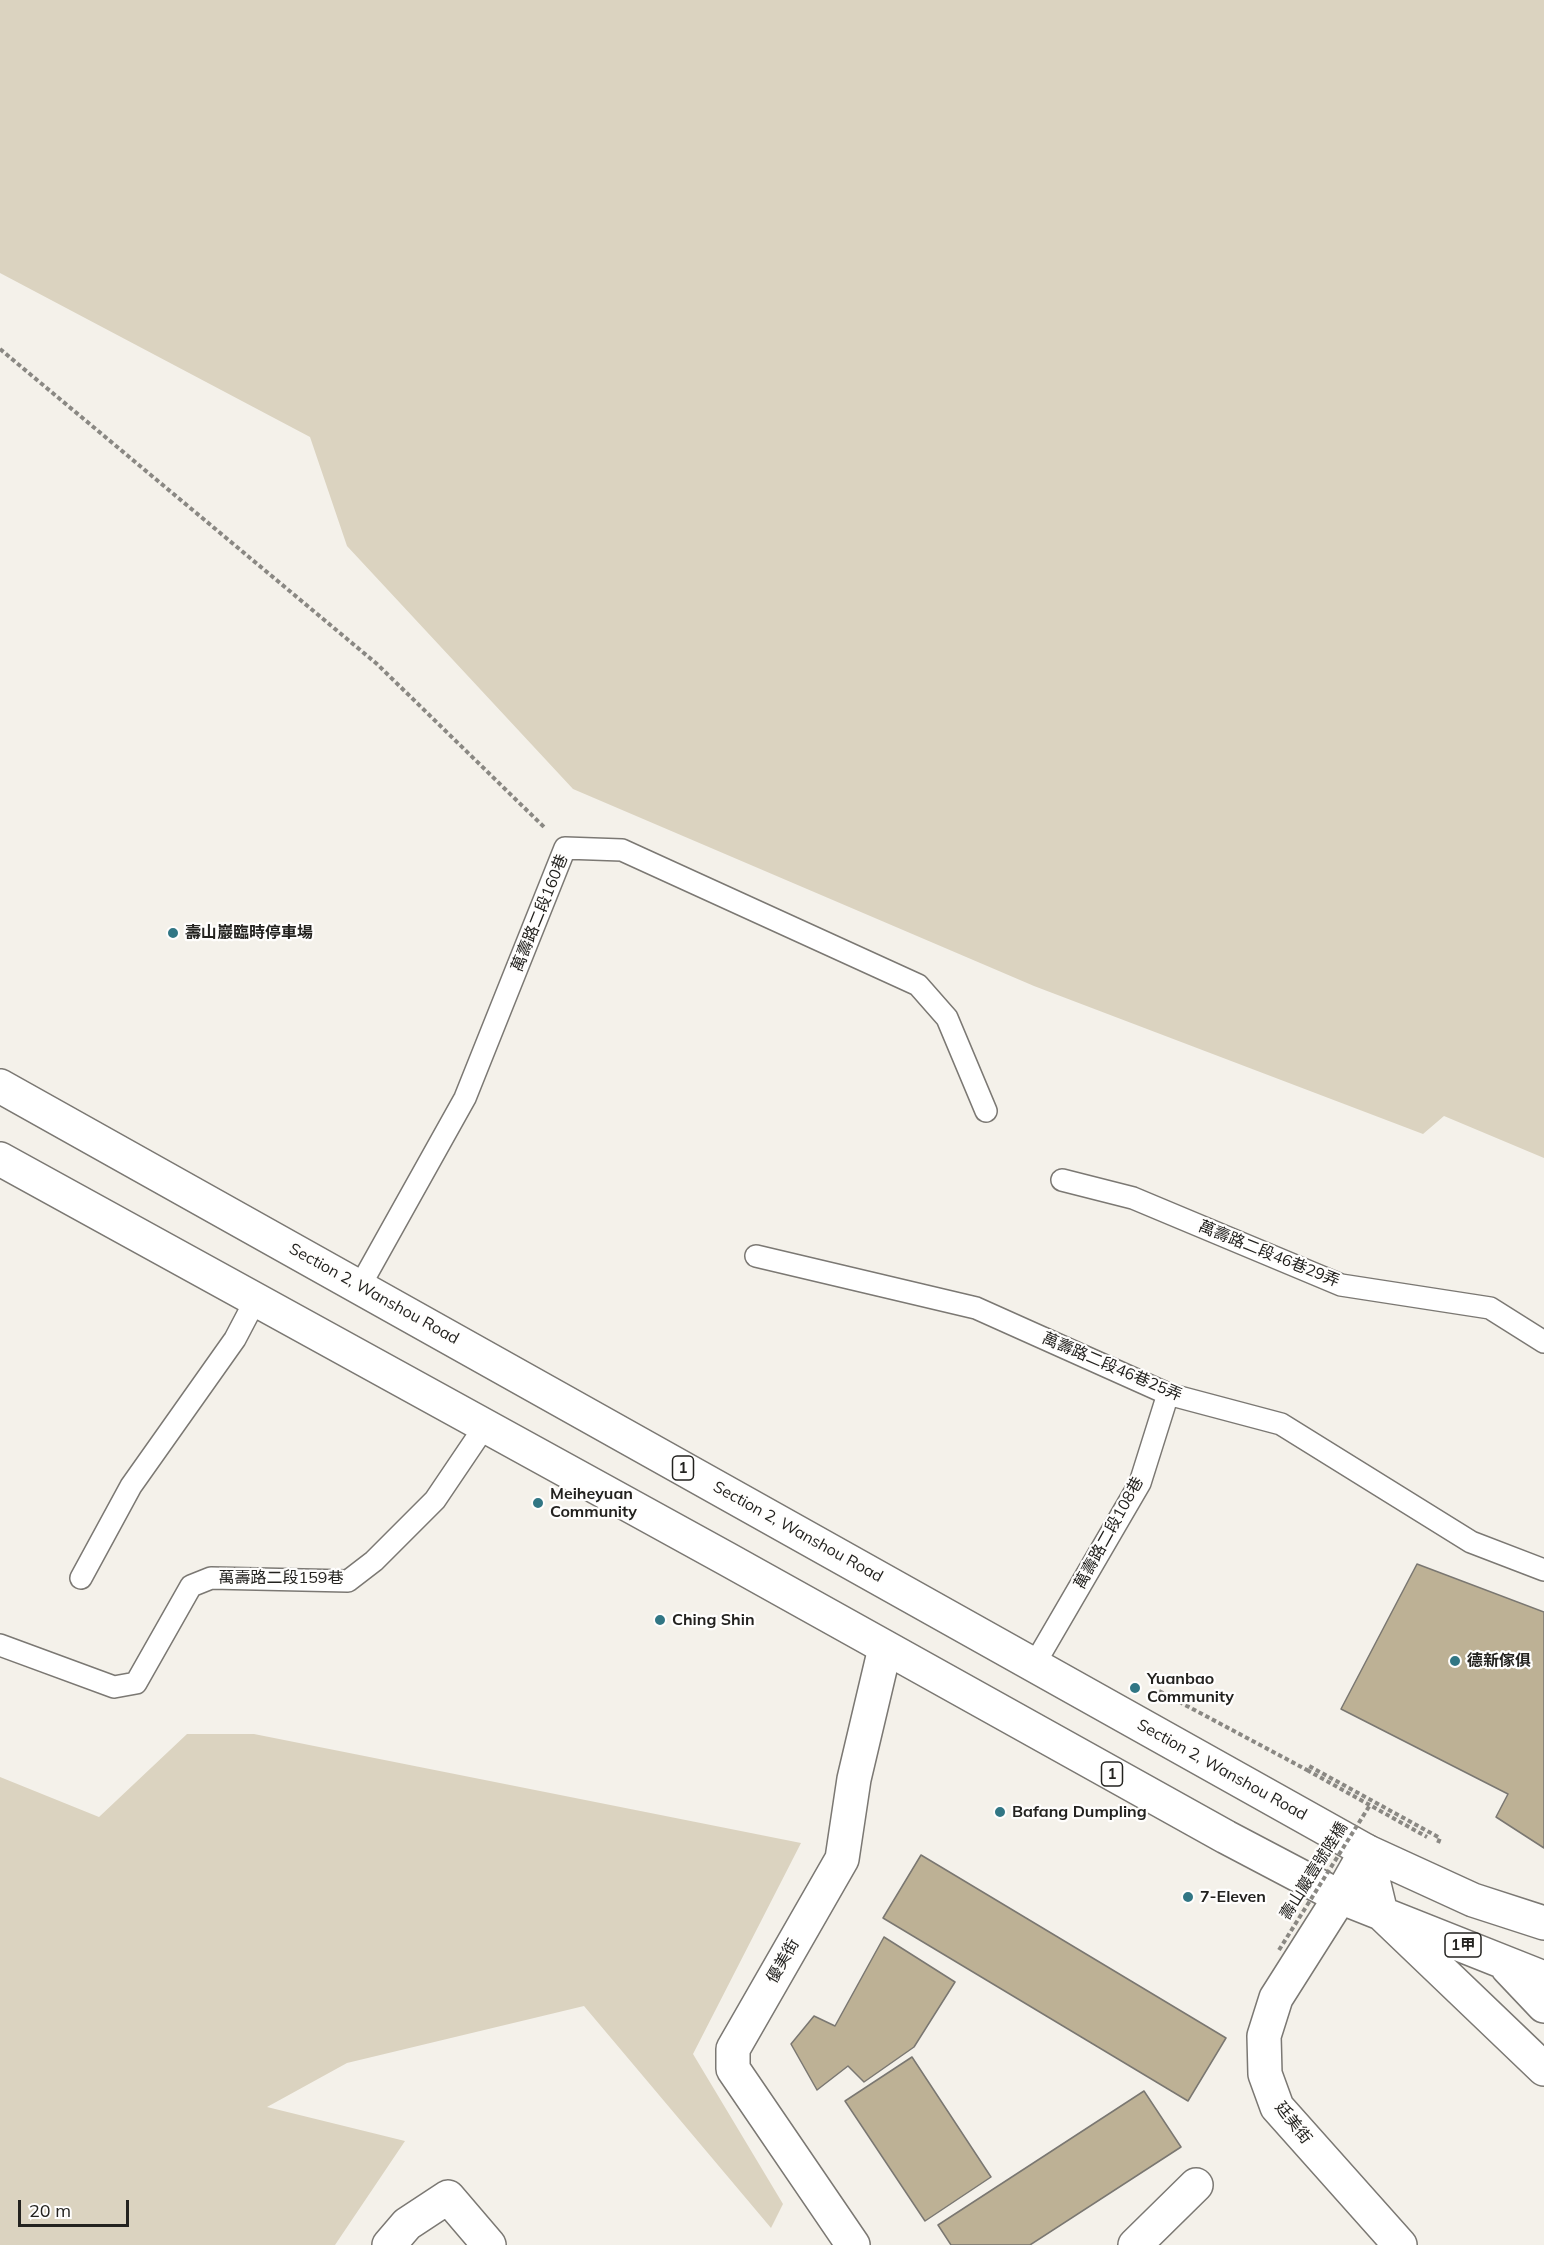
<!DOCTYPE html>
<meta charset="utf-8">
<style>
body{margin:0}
#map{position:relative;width:1544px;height:2245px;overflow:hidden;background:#f4f1ea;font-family:Mulish,sans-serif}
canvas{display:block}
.scale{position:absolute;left:18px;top:2200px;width:111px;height:27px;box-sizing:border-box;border:3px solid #23221f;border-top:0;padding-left:8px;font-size:18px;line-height:21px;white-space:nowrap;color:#23221f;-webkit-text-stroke:4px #fffefd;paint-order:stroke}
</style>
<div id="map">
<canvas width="1544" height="2245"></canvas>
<div class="scale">20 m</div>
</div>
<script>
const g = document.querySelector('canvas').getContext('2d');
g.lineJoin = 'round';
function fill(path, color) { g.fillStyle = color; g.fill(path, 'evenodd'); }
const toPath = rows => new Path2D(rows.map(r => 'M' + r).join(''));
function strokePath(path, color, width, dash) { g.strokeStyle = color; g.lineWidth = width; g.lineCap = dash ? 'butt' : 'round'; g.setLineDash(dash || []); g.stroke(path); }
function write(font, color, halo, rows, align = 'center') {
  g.font = font + ' Mulish,"Noto Sans TC",sans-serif'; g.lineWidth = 4.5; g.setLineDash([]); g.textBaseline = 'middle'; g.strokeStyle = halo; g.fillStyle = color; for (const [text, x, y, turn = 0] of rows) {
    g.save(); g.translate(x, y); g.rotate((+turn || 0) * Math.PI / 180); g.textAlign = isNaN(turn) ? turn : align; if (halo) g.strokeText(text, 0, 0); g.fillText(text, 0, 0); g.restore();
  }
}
fill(toPath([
 [0,0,1544,0,1544,1158,1444,1116,1423,1134,1034,986,573,789,347,546,310,437,0,273],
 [187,1734,254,1734,801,1843,693,2054,783,2204,771,2228,584,2006,347,2063,267,2107,405,2141,335,2245,0,2245,0,1777,99,1817]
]), '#dbd3c0');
const building = toPath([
 [1417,1564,1544,1612,1544,1848,1496,1817,1508,1794,1341,1709,1417,1564],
 [921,1855,1226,2038,1188,2101,883,1918,921,1855],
 [884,1937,955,1982,914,2047,864,2082,848,2066,817,2090,791,2044,814,2016,835,2026,884,1937],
 [912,2057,991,2177,925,2221,845,2101,912,2057],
 [1144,2091,1181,2147,1030,2245,951,2245,938,2225,1144,2091]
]);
fill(building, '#bdb195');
strokePath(building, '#7a7771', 1.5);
const lane = toPath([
 [1062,1180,1133,1198,1341,1285,1490,1308,1544,1342],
 [756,1256,976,1308,1168,1394,1281,1424,1471,1542,1544,1570],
 [360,1286,465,1098,565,848,622,850,918,985,947,1018,986,1111],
 [81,1578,131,1486,235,1339,256,1299],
 [0,1645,114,1687,136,1683,191,1586,211,1578,348,1581,374,1561,435,1500,485,1426],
 [1034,1665,1140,1483,1168,1394]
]);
const street = toPath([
 [1366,1851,1340,1897,1276,1998,1264,2036,1265,2074,1277,2107,1400,2245],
 [389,2245,407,2224,448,2197,489,2245],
 [853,2245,733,2069,733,2049,842,1859,854,1779,885,1648],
 [1135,2245,1196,2185]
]);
const primary = toPath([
 [0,1086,1366,1851,1473,1900,1544,1923],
 [0,1159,727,1559,1226,1837,1340,1897,1544,1978],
 [1366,1851,1381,1913,1544,2069],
 [1508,1968,1544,2006]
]);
strokePath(lane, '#7b7873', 24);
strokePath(street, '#7b7873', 36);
strokePath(primary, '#7b7873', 36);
strokePath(toPath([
 [0,349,377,664,545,828],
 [1159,1691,1307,1770,1309,1766,1440,1838,1438,1843,1440,1844],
 [1307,1770,1427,1837]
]), '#8a8883', 4, [4.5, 3]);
strokePath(lane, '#fff', 21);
strokePath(street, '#fff', 33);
strokePath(primary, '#fff', 33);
strokePath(toPath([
 [1279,1950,1370,1805]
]), '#8a8883', 4, [4.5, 3]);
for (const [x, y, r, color] of [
 [173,933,6,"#317684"],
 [538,1503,6,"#317684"],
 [660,1620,6,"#317684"],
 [1455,1661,6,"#317684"],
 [1135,1688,6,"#317684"],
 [1000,1812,6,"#317684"],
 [1188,1897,6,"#317684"]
]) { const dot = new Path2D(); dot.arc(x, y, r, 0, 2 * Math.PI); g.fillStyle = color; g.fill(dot); strokePath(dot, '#fffefd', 2); }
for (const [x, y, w] of [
 [683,1468,21],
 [1112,1774,21],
 [1463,1945,36]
]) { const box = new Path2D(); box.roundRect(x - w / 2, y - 12, w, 24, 4.5); g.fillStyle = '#fffefd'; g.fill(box); strokePath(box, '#23221f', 1.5); }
write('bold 15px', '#23221f', null, [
 ["1",683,1468],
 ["1",1112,1774],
 ["1甲",1463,1945]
]);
write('16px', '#23221f', '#fffefd', [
 ["萬壽路二段160巷",540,913,-68],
 ["萬壽路二段46巷29弄",1269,1254,22],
 ["Section 2, Wanshou Road",374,1294,29],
 ["萬壽路二段46巷25弄",1112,1367,23],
 ["Section 2, Wanshou Road",798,1532,29],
 ["萬壽路二段108巷",1109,1533,-61],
 ["萬壽路二段159巷",281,1578],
 ["Section 2, Wanshou Road",1222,1770,29],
 ["壽山巖壹號陸橋",1314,1871,-58],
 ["優美街",783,1961,-60],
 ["廷美街",1293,2123,52]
]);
write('bold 16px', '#23221f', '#fffefd', [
 ["壽山巖臨時停車場",185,933],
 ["Meiheyuan",550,1494],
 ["Community",550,1512],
 ["Ching Shin",672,1620],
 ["德新傢俱",1467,1661],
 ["Yuanbao",1147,1679],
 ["Community",1147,1697],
 ["Bafang Dumpling",1012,1812],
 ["7-Eleven",1200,1897]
], 'left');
</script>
